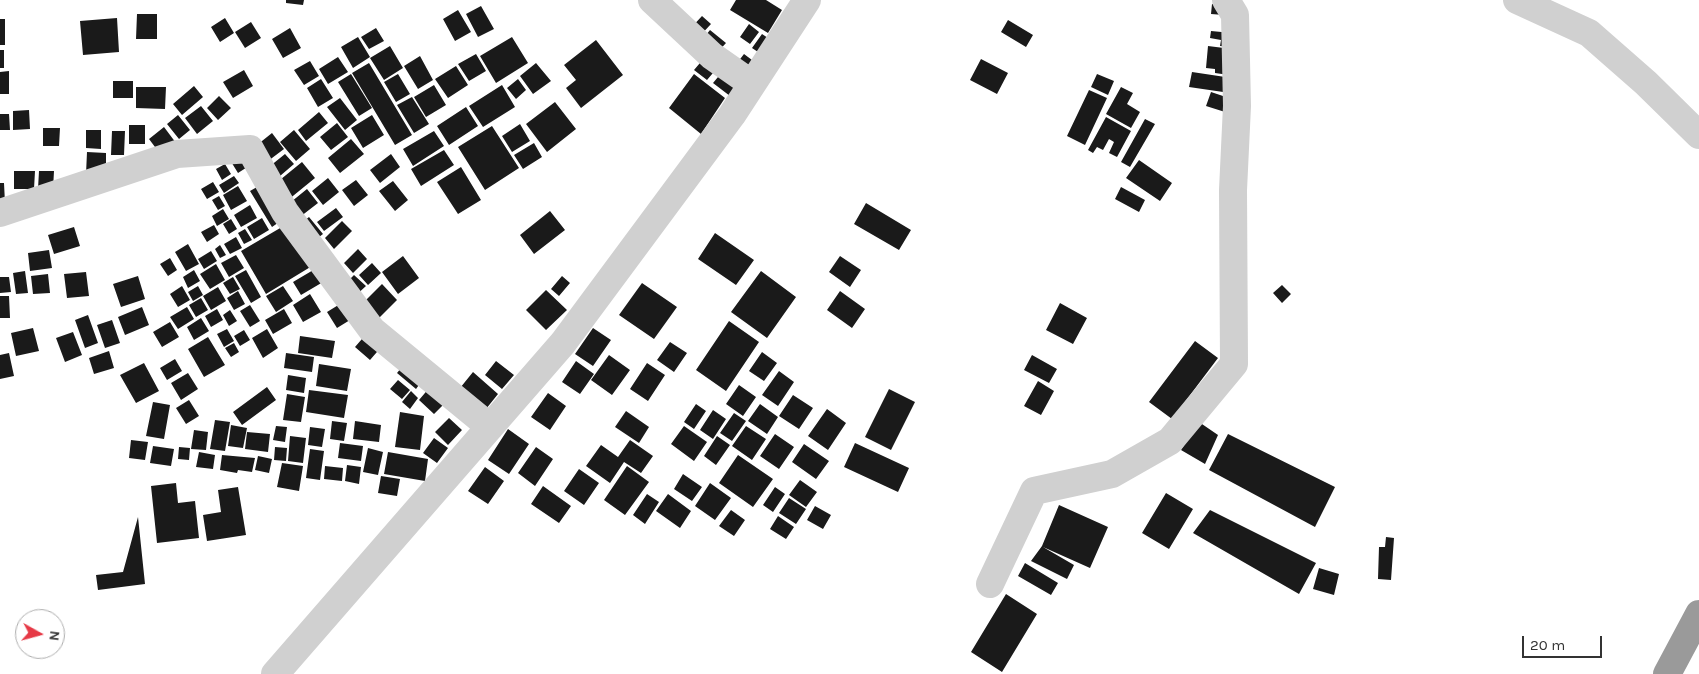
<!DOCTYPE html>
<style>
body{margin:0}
#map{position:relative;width:1699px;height:674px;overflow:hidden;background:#fff;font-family:Karla,sans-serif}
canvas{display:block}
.north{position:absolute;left:15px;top:609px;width:50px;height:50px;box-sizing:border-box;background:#fff;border:1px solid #adadad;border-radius:50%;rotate:97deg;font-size:14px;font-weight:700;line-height:20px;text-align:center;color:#333}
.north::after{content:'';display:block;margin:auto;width:18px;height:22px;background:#e63946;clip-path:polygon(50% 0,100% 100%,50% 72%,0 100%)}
.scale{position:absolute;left:1522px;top:636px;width:80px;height:22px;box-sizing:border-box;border:2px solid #333;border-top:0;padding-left:6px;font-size:15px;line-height:18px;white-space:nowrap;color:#333;-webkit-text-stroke:4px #fff;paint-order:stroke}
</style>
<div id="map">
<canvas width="1699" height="674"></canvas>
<div class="north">N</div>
<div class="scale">20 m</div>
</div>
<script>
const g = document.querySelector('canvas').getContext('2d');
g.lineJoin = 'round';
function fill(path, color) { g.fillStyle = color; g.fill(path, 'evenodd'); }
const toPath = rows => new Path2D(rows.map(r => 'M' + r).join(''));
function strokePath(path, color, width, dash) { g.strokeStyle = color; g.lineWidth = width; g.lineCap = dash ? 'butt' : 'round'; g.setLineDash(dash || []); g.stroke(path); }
fill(toPath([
 [286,0,304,0,303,5,286,3],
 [736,0,766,0,782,10,768,33,730,10],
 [1212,4,1225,5,1224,15,1211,14],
 [481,6,494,29,478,37,466,14],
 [458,10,471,32,455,41,443,19],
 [137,14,157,14,157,39,136,39],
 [702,16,711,24,698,38,689,30],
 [117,18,119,52,83,55,80,21],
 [225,18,234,33,220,42,211,27],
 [0,19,5,19,5,45,0,45],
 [1008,20,1033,35,1026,47,1001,32],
 [251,22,261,38,245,48,235,32],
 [749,24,759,32,750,44,740,37],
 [290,28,301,48,283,58,272,39],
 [376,28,384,41,369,49,361,37],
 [710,30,726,43,716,54,701,41],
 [1211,31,1232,33,1231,47,1220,46,1221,40,1210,38],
 [762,34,774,42,764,56,752,48],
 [358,37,370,57,353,68,341,47],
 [512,37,528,63,496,83,480,56],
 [596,40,623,75,581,108,566,88,576,80,564,65],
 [390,46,403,68,384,80,370,58],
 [1208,46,1232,49,1229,75,1215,73,1215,69,1206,68],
 [0,50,4,50,4,68,0,68],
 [476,54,486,71,469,81,458,64],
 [744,54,756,63,746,77,734,67],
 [420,56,433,80,418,89,404,66],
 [338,57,348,72,328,84,319,69],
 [705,57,718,67,707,80,694,70],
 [981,59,1008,73,997,94,970,80],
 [310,61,319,76,304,85,294,70],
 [369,63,412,135,395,145,352,73],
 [536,63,551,81,533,94,520,76],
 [456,66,468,85,448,98,435,79],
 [244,70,253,86,233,98,223,82],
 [9,71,9,94,0,94,0,72],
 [723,71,739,84,730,96,713,83],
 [1192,72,1232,78,1230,93,1189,87],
 [351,74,372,108,359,116,338,82],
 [398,74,410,94,396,102,384,82],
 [694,74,725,98,701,134,669,108],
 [1097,74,1114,81,1108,95,1091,87],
 [321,79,333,98,318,107,307,88],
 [518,79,526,90,516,99,507,88],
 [113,81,133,81,133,98,113,98],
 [434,85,446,105,426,117,414,97],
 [502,85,515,107,483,127,469,106],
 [194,86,203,97,182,115,173,104],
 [136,87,166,87,165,109,136,108],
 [1121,87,1133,93,1127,104,1140,112,1131,128,1106,114],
 [1089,90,1107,98,1085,145,1067,136],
 [1211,92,1229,98,1225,112,1206,106],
 [219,96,231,108,218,120,207,108],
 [412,97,429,124,414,133,397,105],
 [340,98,357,120,345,130,327,107],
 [555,102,576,129,547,152,526,124],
 [201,106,213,121,197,134,185,118],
 [466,107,478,126,449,145,437,126],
 [29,110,30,129,13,130,13,111],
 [319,112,328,123,306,141,298,130],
 [0,114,9,114,10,130,0,130],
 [178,115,190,130,179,139,167,124],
 [372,115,384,135,363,148,351,128],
 [1106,117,1131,131,1117,157,1109,153,1114,142,1109,139,1103,150,1097,147,1093,153,1088,150],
 [1145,119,1155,124,1130,167,1121,162],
 [337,123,348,137,331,150,320,137],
 [520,124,530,141,512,152,502,136],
 [129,125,145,125,145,144,129,144],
 [492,126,519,168,485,190,458,147],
 [164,127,176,143,161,155,149,139],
 [43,128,60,128,59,146,43,146],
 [86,130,101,130,101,149,86,148],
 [294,130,310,149,296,161,280,142],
 [112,131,125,131,124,155,111,155],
 [434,131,444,146,413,166,403,149],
 [272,133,284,149,264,164,252,149],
 [351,139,364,154,340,173,328,158],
 [534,143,542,157,523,169,514,155],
 [444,150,454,165,421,186,411,169],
 [87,152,106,153,106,174,86,174],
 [285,154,294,164,273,182,264,171],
 [391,154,400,167,380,183,370,170],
 [230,160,252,164,238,173],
 [1139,160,1172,183,1160,201,1126,178],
 [302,162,315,178,288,200,275,184],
 [225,164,231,174,222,180,216,169],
 [461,167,481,200,458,214,437,182],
 [14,171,35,171,34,189,14,189],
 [39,171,54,171,53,189,38,189],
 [234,176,239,183,224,193,219,185],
 [328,178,339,192,323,205,312,191],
 [356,180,368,195,354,206,342,190],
 [393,181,408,200,395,211,379,191],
 [213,182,219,192,207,199,201,189],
 [0,183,4,183,5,203,0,203],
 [264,183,285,218,272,227,250,191],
 [238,186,247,201,231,210,223,195],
 [1121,187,1145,200,1139,212,1115,199],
 [307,189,318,203,296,220,286,206],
 [219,196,225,206,218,210,212,200],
 [866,203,911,230,899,250,854,224],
 [250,205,257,218,241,227,234,215],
 [336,208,343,217,324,231,317,222],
 [223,209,229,219,217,226,212,216],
 [550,211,565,230,534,254,520,235],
 [309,217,323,234,311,243,298,226],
 [262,218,269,230,254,239,247,227],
 [231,219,237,229,229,234,223,224],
 [342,221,352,231,334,249,325,238],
 [287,224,312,266,266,294,241,251],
 [214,225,219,234,207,242,201,232],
 [74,227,80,246,54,254,48,235],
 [245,229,252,240,244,244,238,233],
 [715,233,754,260,736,285,698,259],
 [236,237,242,248,230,254,224,244],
 [188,244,199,264,186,271,175,252],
 [220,245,226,255,220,258,215,249],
 [358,249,367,259,353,273,344,263],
 [49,250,52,268,30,271,28,253],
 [211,251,217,261,204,269,198,259],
 [236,255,244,268,229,277,221,263],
 [403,256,419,278,398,294,382,272],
 [840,256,861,270,850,287,829,272],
 [170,258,177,270,168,276,160,264],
 [372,263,381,273,368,285,359,275],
 [216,264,225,280,210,289,200,274],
 [315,269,323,282,301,295,293,282],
 [194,270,200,281,188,288,183,277],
 [246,270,261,297,251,303,235,276],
 [25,271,28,293,16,294,13,273],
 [761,271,796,297,767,338,731,312],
 [86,272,89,296,67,298,64,274],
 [48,274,50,293,33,294,31,276],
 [354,275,366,286,354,297,343,286],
 [138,276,145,299,121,307,113,284],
 [562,276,570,283,559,296,551,289],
 [0,277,9,277,11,292,0,293],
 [233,277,240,289,230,294,223,283],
 [642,283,677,307,654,339,619,315],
 [382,284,397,300,375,322,359,307],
 [1282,285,1291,294,1282,303,1273,293],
 [182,286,190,300,178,307,170,294],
 [198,286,203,295,193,301,188,292],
 [283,286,293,301,276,312,266,296],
 [218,287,226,301,211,310,203,296],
 [546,290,567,310,546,330,526,310],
 [238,291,245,304,234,310,227,298],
 [840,291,865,309,852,328,827,310],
 [310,294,321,312,303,322,293,305],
 [0,296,9,296,10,318,0,318],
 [201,298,208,310,196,317,189,305],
 [1060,303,1087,318,1073,344,1046,330],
 [340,304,350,320,337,328,327,312],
 [250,305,260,321,250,327,240,311],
 [142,307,149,325,125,335,118,317],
 [187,307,194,319,178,329,170,317],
 [217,309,223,320,211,327,205,316],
 [284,309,292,323,273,334,265,320],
 [230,310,237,321,229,326,223,315],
 [88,315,98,343,85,348,75,320],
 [201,318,209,331,194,340,187,327],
 [112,320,120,343,105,348,97,325],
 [729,321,759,342,726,391,696,370],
 [170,322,179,337,162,347,153,332],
 [33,328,39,351,16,356,11,333],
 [593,328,611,340,593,366,575,354],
 [227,329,234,341,224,347,217,334],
 [267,329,278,348,263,358,252,338],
 [244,330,250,340,240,346,234,336],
 [73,332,82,355,65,362,56,338],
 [368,332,383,345,370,360,355,347],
 [300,336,335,341,332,358,298,353],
 [208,337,225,365,204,377,188,349],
 [1195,341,1218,358,1172,419,1149,402],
 [670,342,687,353,674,372,657,360],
 [234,343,239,352,231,357,225,348],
 [109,351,114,368,94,374,89,358],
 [762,352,777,363,764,381,749,371],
 [9,353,14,376,0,379,0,355],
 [286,353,314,357,312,372,284,368],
 [609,355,630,370,612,395,591,380],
 [1032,355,1057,369,1049,383,1024,370],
 [175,359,182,371,167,380,160,368],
 [496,361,514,375,502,389,485,375],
 [576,361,594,374,580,394,562,382],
 [406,362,424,378,416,389,397,373],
 [144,363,159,391,136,403,120,375],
 [647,363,665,375,648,401,630,389],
 [319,364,351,369,347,391,316,386],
 [779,371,794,382,778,406,762,395],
 [473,372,498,394,482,414,456,393],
 [188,373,198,389,181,400,171,383],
 [288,375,306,378,304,393,286,390],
 [398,380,410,390,402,399,390,389],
 [1038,381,1054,391,1041,415,1024,406],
 [739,385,756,397,743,416,726,404],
 [267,387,276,400,242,425,233,412],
 [430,387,446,402,434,414,419,400],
 [889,389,915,402,891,450,865,437],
 [309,390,348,395,344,418,306,412],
 [411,391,418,398,410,409,402,402],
 [548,393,566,406,550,430,531,417],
 [287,394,305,397,301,422,283,420],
 [793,395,813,408,799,429,779,416],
 [189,400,199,416,186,424,176,408],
 [153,402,170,405,164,439,146,436],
 [696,404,706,411,694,429,684,422],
 [760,404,778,417,767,434,748,421],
 [827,409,846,423,828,450,808,436],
 [713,410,726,419,713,439,700,430],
 [626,411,649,427,639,443,615,427],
 [400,412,424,416,420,450,395,447],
 [734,413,746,421,732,441,720,433],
 [449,418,462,430,448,445,435,432],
 [215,420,230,422,225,451,210,449],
 [332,421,347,423,344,441,330,439],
 [355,421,381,425,379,442,353,439],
 [1199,422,1218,435,1205,464,1181,450],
 [231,425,247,428,243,448,228,446],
 [276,426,287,427,285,442,273,440],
 [684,426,707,442,694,461,671,444],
 [746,426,766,439,752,460,732,446],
 [310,427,325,429,322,447,308,445],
 [508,429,529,444,509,474,488,460],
 [194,430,208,432,206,450,191,449],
 [247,432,270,434,268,452,245,449],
 [775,434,794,447,779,469,760,456],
 [1228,434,1335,487,1315,527,1209,470],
 [290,436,306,438,303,463,288,461],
 [717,436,730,445,716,465,704,456],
 [434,438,448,448,437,463,423,453],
 [131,440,148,442,145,460,129,458],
 [630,440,653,456,641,473,624,462,610,483,586,466,601,445,618,457],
 [340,443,363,446,361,461,338,458],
 [855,443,909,468,898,492,844,467],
 [804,444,829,461,816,479,792,462],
 [153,446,174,449,171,466,150,463],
 [179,447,190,448,189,460,178,459],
 [275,447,287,448,286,461,274,460],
 [536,447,553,459,535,486,518,473],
 [368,448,383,452,378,475,363,472],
 [310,449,324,451,320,480,306,478],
 [199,452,215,455,213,469,196,467],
 [388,452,428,459,425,481,384,474],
 [222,455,255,458,252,472,238,470,237,473,220,470],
 [738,455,773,479,753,507,719,483],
 [258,456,272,459,269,473,255,470],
 [282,463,303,466,299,491,277,487],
 [347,465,361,467,359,484,345,481],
 [325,466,343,468,342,481,324,479],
 [627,466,649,482,625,515,604,500],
 [485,467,504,481,488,504,468,491],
 [579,469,599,483,584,505,564,491],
 [683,474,702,487,692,501,674,489],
 [381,476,400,479,397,496,378,493],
 [800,480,817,492,806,507,789,495],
 [176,483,178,503,195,501,199,538,157,543,151,486],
 [710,483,731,498,715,520,695,506],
 [543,486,571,506,559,523,531,504],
 [238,487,246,535,207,541,203,515,221,512,218,490],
 [775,487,785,494,773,512,763,505],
 [1166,493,1193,509,1169,549,1142,533],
 [647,494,659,502,645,524,633,515],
 [668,494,691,511,680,528,656,511],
 [789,498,806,509,796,524,779,513],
 [1059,505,1108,527,1090,568,1043,547,1074,565,1067,579,1031,561,1042,546],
 [815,506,831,515,823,529,807,520],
 [731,510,745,520,734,536,719,526],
 [1210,510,1316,563,1299,594,1193,533],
 [778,516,794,527,786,539,770,529],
 [138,517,145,584,98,590,96,575,123,572],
 [1386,537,1394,538,1391,580,1378,579,1379,547,1385,547],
 [1025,563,1058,583,1051,595,1018,576],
 [1319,568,1339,574,1334,595,1313,589],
 [1006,594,1037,614,1002,672,971,652]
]), '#1a1a1a');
strokePath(toPath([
 [652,0,712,56,752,84],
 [1517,0,1589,33,1646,83,1699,135],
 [0,213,177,154,250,149,285,212,372,330,490,427],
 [990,584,1034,491,1112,474,1170,441,1234,364,1233,190,1237,106,1235,15,1226,0],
 [275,674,563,343,732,115,807,0]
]), '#d0d0d0', 28);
strokePath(toPath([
 [1667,674,1699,614]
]), '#9a9a9a', 28);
</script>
